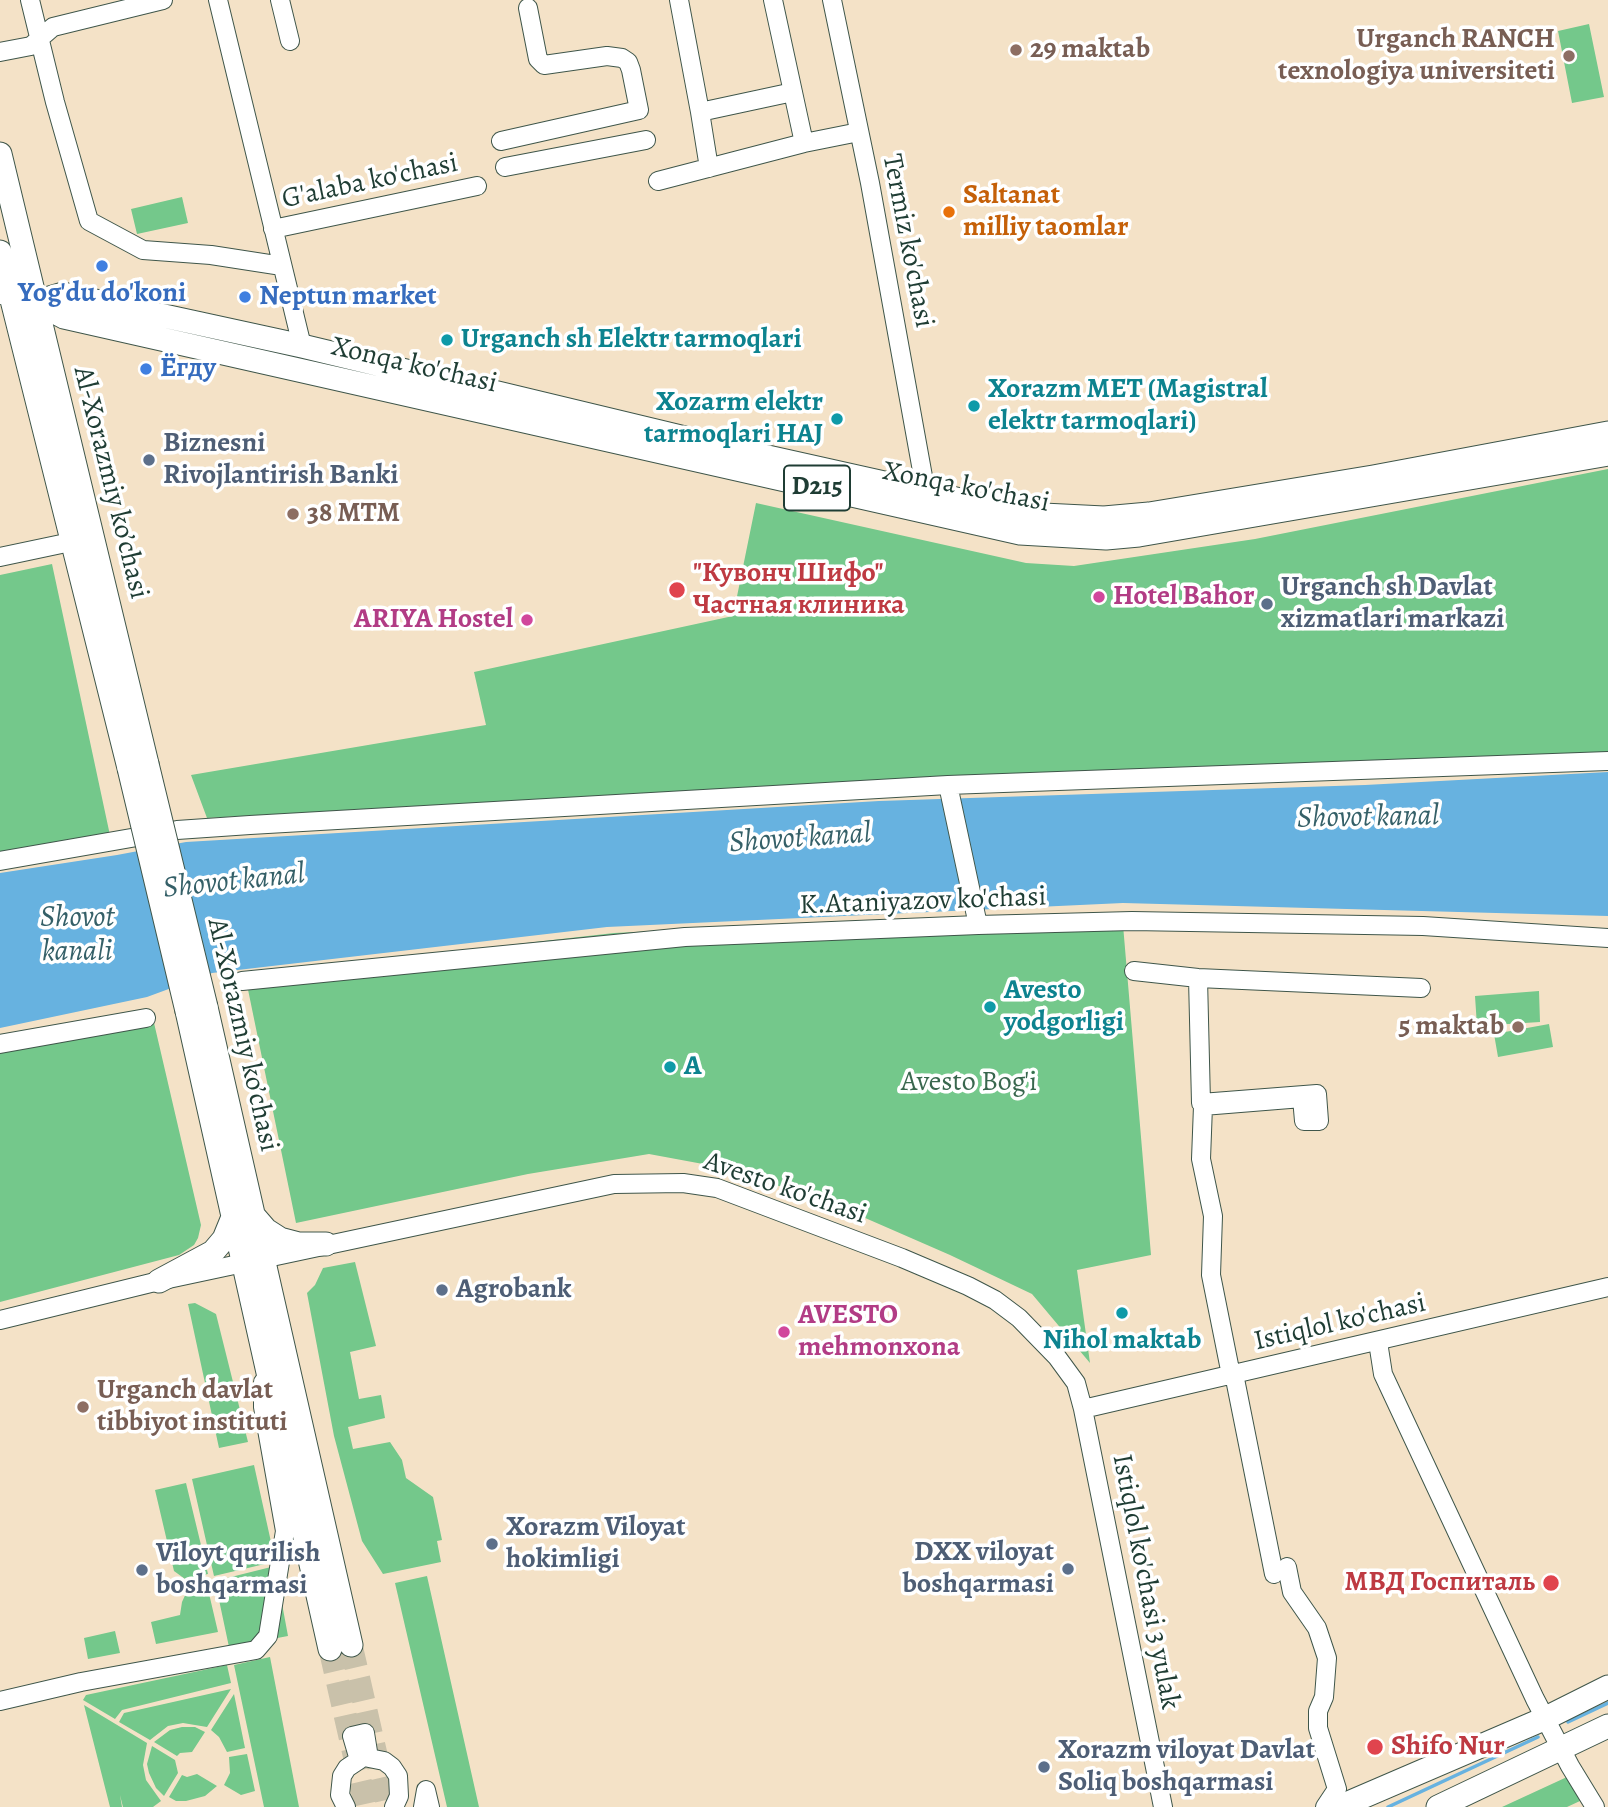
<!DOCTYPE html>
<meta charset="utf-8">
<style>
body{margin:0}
canvas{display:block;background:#f4e2c7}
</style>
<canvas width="1608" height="1807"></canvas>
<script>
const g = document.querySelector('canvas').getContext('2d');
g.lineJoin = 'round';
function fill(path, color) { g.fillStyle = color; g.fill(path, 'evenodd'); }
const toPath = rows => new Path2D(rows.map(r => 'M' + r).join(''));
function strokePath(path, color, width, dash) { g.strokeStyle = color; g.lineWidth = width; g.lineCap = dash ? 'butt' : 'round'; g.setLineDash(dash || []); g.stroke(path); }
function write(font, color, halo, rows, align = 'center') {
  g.font = font + ' Alegreya,serif'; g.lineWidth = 7; g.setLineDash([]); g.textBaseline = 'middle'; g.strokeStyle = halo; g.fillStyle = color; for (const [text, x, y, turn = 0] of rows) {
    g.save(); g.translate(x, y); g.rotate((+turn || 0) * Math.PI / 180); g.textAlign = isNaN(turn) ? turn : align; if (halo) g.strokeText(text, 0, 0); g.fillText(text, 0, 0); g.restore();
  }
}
fill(toPath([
 [1589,24,1604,97,1572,103,1558,31],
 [182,197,188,223,137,234,131,209],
 [1608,469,1608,754,894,779,207,818,191,775,486,725,474,672,733,616,756,503,1026,563,1074,566,1255,539],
 [52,564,111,840,0,858,0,575],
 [1122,913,1151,1255,1077,1270,1090,1363,1032,1294,950,1255,840,1207,730,1169,649,1154,528,1174,296,1223,245,975,614,933,847,922],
 [1539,991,1540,1022,1477,1026,1475,996],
 [151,1010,201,1225,198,1238,194,1245,179,1255,0,1302,0,1039],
 [1549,1024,1553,1047,1498,1057,1494,1034],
 [355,1262,376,1346,350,1352,359,1399,381,1395,385,1418,348,1427,353,1449,390,1442,402,1460,406,1478,433,1497,442,1540,437,1541,441,1562,383,1574,362,1541,334,1436,307,1293,315,1285,323,1268],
 [195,1303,216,1314,248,1442,219,1448,188,1304],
 [254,1465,273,1551,269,1563,214,1576,192,1479],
 [186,1483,208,1574,185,1579,174,1571,155,1490],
 [275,1566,288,1636,229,1647,215,1581],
 [427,1576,479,1807,447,1807,395,1583],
 [207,1585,218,1632,156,1644,151,1622,180,1615,182,1602,188,1589],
 [115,1631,120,1653,88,1659,84,1638],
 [270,1657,299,1807,264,1807,234,1665],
 [227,1665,231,1683,122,1710,115,1719,83,1700,86,1695],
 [231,1689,207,1727,183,1723,168,1726,150,1740,119,1722,124,1713],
 [234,1694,245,1748,227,1752,219,1737,211,1730],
 [84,1705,147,1743,143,1765,146,1780,161,1801,153,1807,123,1807,120,1795,122,1807,110,1807],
 [182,1727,195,1727,205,1732,192,1752,180,1753,177,1756,154,1742,170,1730],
 [152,1746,175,1760,178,1773,164,1796,156,1788,149,1773,147,1764],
 [247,1754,255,1791,241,1795,224,1785,230,1773,229,1757],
 [197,1774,217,1786,205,1796,186,1801,176,1801,169,1797,182,1775,187,1777],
 [1567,1777,1580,1801,1567,1807,1502,1807]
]), '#74c88b');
fill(toPath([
 [1608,772,1608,916,1123,903,607,927,212,973,147,997,0,1028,0,873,117,855,186,842,879,801,1365,785]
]), '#67b2e0');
strokePath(toPath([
 [1568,1722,1608,1703],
 [1388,1807,1538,1737]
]), '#67b2e0', 3.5);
strokePath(toPath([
 [351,1645,388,1807],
 [330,1649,366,1807]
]), '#c9c1aa', 23, [23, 11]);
const minor = toPath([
 [30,0,55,102,89,221,143,250,211,255,282,266],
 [218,0,302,346],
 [280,0,290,41],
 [679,0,700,112,793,92],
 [773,0,804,143],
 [832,0,870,183,926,493],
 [0,52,31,46,53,27,163,0],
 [700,112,709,168],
 [501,141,639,110,631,70,628,62,622,58,607,56,544,65,538,59,528,8],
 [505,167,646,140],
 [658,181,804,143,859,132],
 [273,229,477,186],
 [0,557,85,539],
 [948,785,978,925],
 [0,861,177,830,250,825,948,785,1608,761],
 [1134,971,1198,978,1421,988],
 [1198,978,1201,1103,1317,1094,1319,1121,1304,1121,1302,1098,1203,1106,1201,1159,1213,1216,1211,1275,1231,1375],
 [242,981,685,937,978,925,1132,921,1423,926,1608,938],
 [0,1044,146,1018],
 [0,1320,159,1281,614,1184,683,1183,717,1188,902,1258,968,1286,995,1300,1019,1318,1057,1357,1076,1383,1083,1409,1163,1807],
 [1378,1342,1383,1374,1535,1699,1570,1766,1595,1807],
 [1234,1374,1274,1574],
 [1083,1409,1608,1287],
 [1287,1567,1292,1592,1317,1628,1327,1658,1324,1697,1318,1711,1318,1728,1337,1789,1325,1807],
 [0,1701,81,1682,256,1650,268,1636,285,1531,263,1407,263,1382],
 [346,1807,340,1795,342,1776,347,1768,359,1760,352,1736,365,1733,369,1758,384,1761,392,1767,398,1776,399,1796,394,1807],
 [423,1807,426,1790,430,1807]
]);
const major = toPath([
 [0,154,147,764],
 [0,252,129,768],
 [0,292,36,302,64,317,1020,533,1106,538,1139,535,1608,454],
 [36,302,63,294,302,346,718,446,1023,514,1104,518,1149,514,1373,477,1608,433],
 [206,1007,351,1645],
 [187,1011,330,1649],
 [253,1215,266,1230,280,1239,299,1244,326,1244],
 [159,1281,213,1252,224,1239,233,1217],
 [1339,1807,1546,1718,1608,1687],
 [1438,1807,1608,1726]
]);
strokePath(minor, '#3f564a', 20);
strokePath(major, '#3f564a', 25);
strokePath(minor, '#fff', 18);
strokePath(major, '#fff', 23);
const majorBridge = toPath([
 [147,764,206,1007],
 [129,768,187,1011]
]);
strokePath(majorBridge, '#3f564a', 25, []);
strokePath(majorBridge, '#fff', 23);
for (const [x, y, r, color] of [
 [1016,50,7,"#8d6e63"],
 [1569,56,7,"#8d6e63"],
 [949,212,7,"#e8710a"],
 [102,266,7,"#3f7fe0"],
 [245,297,7,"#3f7fe0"],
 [447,340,7,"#0f9aa8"],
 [146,369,7,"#3f7fe0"],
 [974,406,7,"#0f9aa8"],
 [837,419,7,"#0f9aa8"],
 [149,460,7,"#5c6f8a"],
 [293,514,7,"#8d6e63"],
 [677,590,9,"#e0444e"],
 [1099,597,7,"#d1479c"],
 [1267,604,7,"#5c6f8a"],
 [527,620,7,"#d1479c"],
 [990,1007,7,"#0f9aa8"],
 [1518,1027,7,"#8d6e63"],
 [670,1067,7,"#0f9aa8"],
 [442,1290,7,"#5c6f8a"],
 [1122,1313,7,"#0f9aa8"],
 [784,1332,7,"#d1479c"],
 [83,1407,7,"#8d6e63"],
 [492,1544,7,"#5c6f8a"],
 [1068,1569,7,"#5c6f8a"],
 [142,1570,7,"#5c6f8a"],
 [1551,1583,9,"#e0444e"],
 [1375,1747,9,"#e0444e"],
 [1044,1767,7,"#5c6f8a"]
]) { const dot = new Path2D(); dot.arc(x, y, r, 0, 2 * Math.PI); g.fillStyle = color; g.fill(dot); strokePath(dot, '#fff', 2.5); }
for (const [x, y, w] of [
 [817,488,66]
]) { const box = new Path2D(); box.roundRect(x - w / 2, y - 22.5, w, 45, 5); g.fillStyle = '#fff'; g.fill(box); strokePath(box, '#1f3d34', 2); }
write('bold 26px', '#1f3d34', null, [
 ["D215",817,488]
]);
write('bold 28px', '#785e54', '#fff', [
 ["Urganch RANCH",1555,40,"right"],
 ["texnologiya universiteti",1555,72,"right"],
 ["29 maktab",1030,50],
 ["38 MTM",307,514],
 ["5 maktab",1504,1027,"right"],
 ["Urganch davlat",97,1391],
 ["tibbiyot instituti",97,1423]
], 'left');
write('28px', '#1f3d34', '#fff', [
 ["G'alaba ko'chasi",370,182,-12],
 ["Termiz ko'chasi",907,241,79],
 ["Xonqa ko'chasi",414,366,13],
 ["Al-Xorazmiy ko’chasi",110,483,76],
 ["Xonqa ko'chasi",966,488,11],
 ["K.Ataniyazov ko'chasi",923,902,-2],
 ["Al-Xorazmiy ko’chasi",242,1035,77],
 ["Avesto ko'chasi",785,1189,19],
 ["Istiqlol ko'chasi",1340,1323,-13],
 ["Istiqlol ko'chasi 3 yulak",1145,1582,79]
]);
write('bold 28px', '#c56008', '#fff', [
 ["Saltanat",963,196],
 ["milliy taomlar",963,228]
], 'left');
write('bold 28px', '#366cbe', '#fff', [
 ["Yog'du do'koni",102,294,"center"],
 ["Neptun market",259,297],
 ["Ёгду",160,369]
], 'left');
write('bold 28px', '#0d838f', '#fff', [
 ["Urganch sh Elektr tarmoqlari",461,340],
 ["Xorazm MET (Magistral",988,390],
 ["elektr tarmoqlari)",988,422],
 ["Xozarm elektr",823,403,"right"],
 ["tarmoqlari HAJ",823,435,"right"],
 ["Avesto",1004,991],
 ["yodgorligi",1004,1023],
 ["A",684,1067],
 ["Nihol maktab",1122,1341,"center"]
], 'left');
write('bold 28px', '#4e5e75', '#fff', [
 ["Biznesni",163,444],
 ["Rivojlantirish Banki",163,476],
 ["Urganch sh Davlat",1281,588],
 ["xizmatlari markazi",1281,620],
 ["Agrobank",456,1290],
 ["Xorazm Viloyat",506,1528],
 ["hokimligi",506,1560],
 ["DXX viloyat",1054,1553,"right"],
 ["boshqarmasi",1054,1585,"right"],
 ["Viloyt qurilish",156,1554],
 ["boshqarmasi",156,1586],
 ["Xorazm viloyat Davlat",1058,1751],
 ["Soliq boshqarmasi",1058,1783]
], 'left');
write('bold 28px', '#be3a42', '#fff', [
 ["\"Кувонч Шифо\"",693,574],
 ["Частная клиника",693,606],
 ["МВД Госпиталь",1535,1583,"right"],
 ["Shifo Nur",1391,1747]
], 'left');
write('bold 28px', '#b23c85', '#fff', [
 ["Hotel Bahor",1113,597],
 ["ARIYA Hostel",513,620,"right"],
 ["AVESTO",798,1316],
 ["mehmonxona",798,1348]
], 'left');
write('28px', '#39674e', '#fff', [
 ["Avesto Bog'i",969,1083]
]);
write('italic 30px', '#356068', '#fff', [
 ["Shovot kanal",1368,818,-1],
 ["Shovot kanal",800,839,-4],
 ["Shovot kanal",234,882,-6],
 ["Shovot",77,919],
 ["kanali",77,953]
]);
</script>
